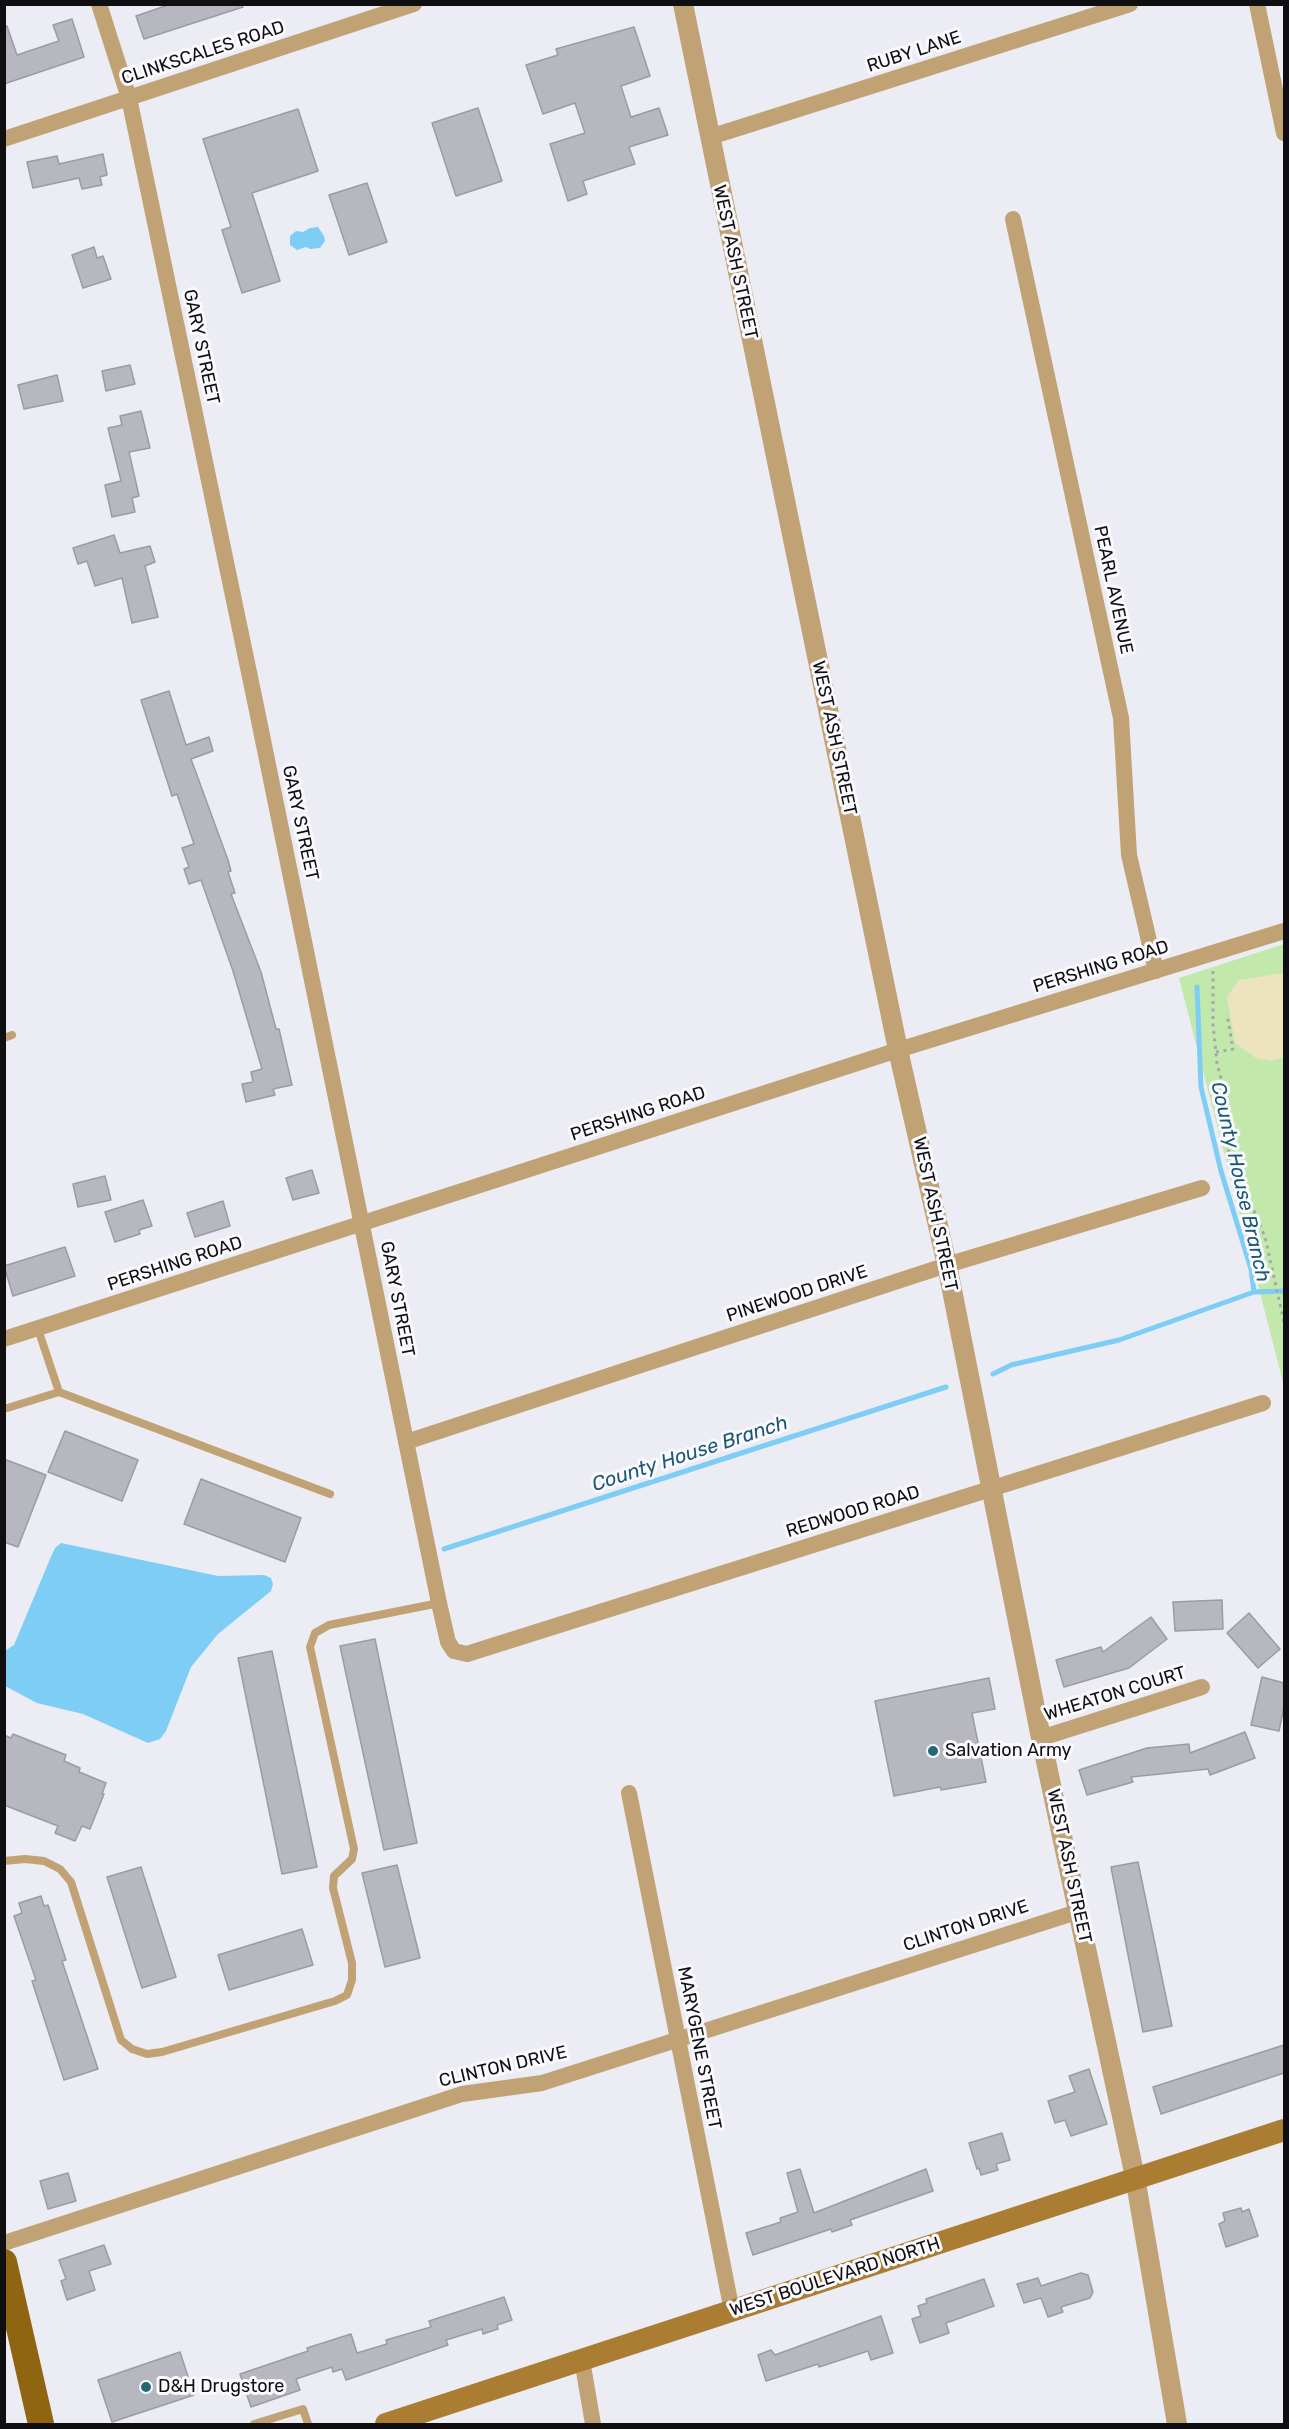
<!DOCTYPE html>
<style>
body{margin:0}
#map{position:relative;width:1289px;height:2429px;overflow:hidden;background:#ebecf4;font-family:Rubik,sans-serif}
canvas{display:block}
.frame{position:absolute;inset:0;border:6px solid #0f0f12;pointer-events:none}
</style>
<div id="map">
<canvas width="1289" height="2429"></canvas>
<div class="frame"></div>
</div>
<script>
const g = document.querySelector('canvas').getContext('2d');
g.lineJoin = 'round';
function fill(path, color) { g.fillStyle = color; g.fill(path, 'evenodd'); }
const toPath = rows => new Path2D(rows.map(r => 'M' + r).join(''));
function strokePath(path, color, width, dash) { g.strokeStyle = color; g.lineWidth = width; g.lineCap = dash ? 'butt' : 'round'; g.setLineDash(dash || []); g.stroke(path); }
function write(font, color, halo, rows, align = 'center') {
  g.font = font + ' Rubik,sans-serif'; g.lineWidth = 6; g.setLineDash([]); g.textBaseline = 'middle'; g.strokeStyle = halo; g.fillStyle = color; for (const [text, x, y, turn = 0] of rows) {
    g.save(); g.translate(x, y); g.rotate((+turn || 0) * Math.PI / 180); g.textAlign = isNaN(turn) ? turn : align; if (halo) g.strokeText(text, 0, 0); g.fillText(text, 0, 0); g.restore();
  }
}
fill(toPath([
 [1284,944,1284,1386,1179,978]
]), '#c3e8ac');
fill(toPath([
 [1284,973,1284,1057,1271,1061,1256,1058,1235,1043,1227,997,1239,980]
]), '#ede3be');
fill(toPath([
 [318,227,324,236,325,241,320,248,310,249,306,247,297,250,290,245,290,236,296,231,303,232,310,228],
 [61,1543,218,1576,264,1575,271,1578,273,1584,271,1591,218,1634,191,1667,166,1731,160,1739,148,1743,83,1714,37,1703,5,1686,5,1651,14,1645,50,1559,55,1548]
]), '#7dcdf5');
strokePath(toPath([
 [1254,1292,1284,1291],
 [993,1374,1011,1365,1119,1340,1254,1292,1251,1269,1221,1171,1201,1087,1197,987],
 [444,1549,946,1387]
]), '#7dcdf5', 5);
const building = toPath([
 [171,4,242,4,243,7,144,39,136,16,171,4],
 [72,19,84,57,4,84,4,27,7,26,17,55,59,41,53,25,72,19],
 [634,27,650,76,621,86,631,117,659,108,668,135,629,147,635,164,583,181,587,194,568,201,550,144,585,133,575,103,543,114,526,65,558,55,556,49,634,27],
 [478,108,502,181,456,196,432,123,478,108],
 [298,109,318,171,252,193,280,281,242,293,222,230,231,227,203,139,298,109],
 [103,154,107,175,100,177,102,185,82,189,79,178,33,188,27,162,57,156,59,164,103,154],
 [367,183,387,242,349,255,329,195,367,183],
 [94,247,97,258,103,256,111,279,83,288,72,255,94,247],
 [130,365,135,384,106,391,102,371,130,365],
 [57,375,63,401,24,409,18,385,57,375],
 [141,411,150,448,129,452,139,496,132,498,135,512,112,517,105,485,121,481,108,428,122,425,120,416,141,411],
 [114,535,120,553,150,546,155,562,145,566,158,617,132,623,122,578,95,586,87,561,78,564,73,548,114,535],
 [169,691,186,745,209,737,213,751,191,759,228,860,231,871,228,872,235,893,231,894,261,972,276,1029,279,1029,292,1085,273,1089,275,1095,246,1102,242,1084,253,1082,251,1072,262,1069,233,971,201,880,189,884,184,869,189,867,182,848,194,844,177,794,172,796,141,700,169,691],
 [312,1170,319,1193,293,1200,286,1178,312,1170],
 [105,1176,111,1200,78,1207,73,1184,105,1176],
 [143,1200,152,1226,139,1230,140,1234,115,1242,105,1212,143,1200],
 [223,1201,230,1226,195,1237,187,1213,223,1201],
 [65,1247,75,1276,13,1296,4,1266,65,1247],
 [65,1431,138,1460,122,1501,48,1472,65,1431],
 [4,1459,46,1475,18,1547,4,1542,4,1459],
 [201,1479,301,1518,285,1562,184,1524,201,1479],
 [1222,1600,1223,1629,1175,1631,1173,1602,1222,1600],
 [1249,1613,1280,1649,1258,1668,1227,1633,1249,1613],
 [1151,1617,1167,1639,1129,1668,1064,1687,1056,1660,1101,1647,1103,1652,1151,1617],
 [375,1639,417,1843,384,1850,340,1646,375,1639],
 [272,1651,317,1867,282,1874,238,1658,272,1651],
 [1262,1677,1284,1683,1284,1707,1279,1731,1251,1725,1262,1677],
 [989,1678,995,1709,972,1713,986,1782,941,1790,940,1787,894,1796,875,1701,989,1678],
 [1245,1732,1255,1758,1210,1775,1208,1769,1131,1777,1133,1782,1087,1795,1079,1770,1147,1748,1189,1744,1190,1753,1245,1732],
 [13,1734,66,1755,64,1761,80,1768,79,1772,106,1783,102,1794,104,1794,90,1829,82,1826,75,1841,55,1833,58,1826,4,1805,4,1735,11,1738,13,1734],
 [1138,1862,1172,2026,1143,2032,1111,1867,1138,1862],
 [397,1865,420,1958,385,1967,362,1873,397,1865],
 [141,1867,176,1977,142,1988,107,1877,141,1867],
 [41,1896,44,1906,48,1905,66,1960,62,1961,98,2069,64,2080,32,1981,36,1980,14,1916,22,1913,19,1903,41,1896],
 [302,1929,313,1965,229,1990,218,1955,302,1929],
 [1284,2045,1284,2073,1161,2114,1153,2087,1284,2045],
 [1089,2069,1107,2124,1071,2136,1065,2120,1055,2123,1048,2101,1075,2092,1069,2076,1089,2069],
 [1002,2133,1010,2160,996,2164,998,2170,981,2175,979,2168,977,2169,969,2143,1002,2133],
 [800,2169,814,2213,926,2169,933,2191,850,2220,852,2225,832,2232,831,2229,753,2255,746,2233,781,2222,780,2218,798,2212,787,2173,800,2169],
 [68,2173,76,2201,48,2209,40,2181,68,2173],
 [1241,2208,1242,2212,1249,2209,1258,2236,1226,2247,1219,2224,1225,2221,1223,2213,1241,2208],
 [104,2245,111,2264,89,2271,95,2290,67,2300,61,2281,66,2279,59,2260,104,2245],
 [1081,2273,1088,2275,1093,2292,1090,2298,1061,2307,1063,2312,1048,2317,1041,2298,1024,2303,1017,2284,1038,2278,1041,2286,1081,2273],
 [984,2279,994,2306,946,2323,949,2333,920,2343,912,2319,921,2316,918,2306,927,2303,926,2299,984,2279],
 [504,2297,512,2320,497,2325,498,2329,483,2334,482,2329,446,2340,448,2345,346,2380,342,2369,333,2372,332,2367,296,2379,300,2390,251,2407,240,2374,308,2351,307,2348,351,2334,357,2353,387,2344,386,2340,431,2327,429,2321,504,2297],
 [881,2316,893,2353,871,2360,868,2351,819,2367,818,2364,766,2381,758,2355,771,2350,775,2355,881,2316],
 [180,2352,194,2395,112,2422,98,2380,180,2352]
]);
fill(building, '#b7b7bf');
strokePath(building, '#9b9ca3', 1.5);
strokePath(toPath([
 [1213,971,1213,1024,1217,1063,1227,1102,1229,1165,1250,1201,1265,1237,1284,1322],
 [1216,1052,1233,1049,1227,1014]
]), '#a6a6ad', 3, [3, 4.5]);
strokePath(toPath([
 [4,1038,12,1035],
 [38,1329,59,1392],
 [4,1409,59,1392,330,1494],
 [4,1861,25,1859,44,1861,60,1869,71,1882,121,2040,132,2049,147,2054,162,2052,335,2001,347,1995,352,1980,352,1963,333,1888,334,1876,352,1859,354,1849,310,1647,315,1633,329,1625,439,1603],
 [254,2424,303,2409,308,2424]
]), '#c1a275', 8);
strokePath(toPath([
 [99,4,129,98,255,701,439,1603,448,1642,454,1651,467,1654,1263,1403],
 [1257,4,1284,133],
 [710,137,1130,4],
 [4,139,414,4],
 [1013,219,1121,718,1129,855,1156,971],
 [4,1339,898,1050,1284,931],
 [406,1442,947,1265,1202,1188],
 [1041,1738,1202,1687],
 [629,1793,732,2311],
 [4,2243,462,2094,542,2083,1080,1911],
 [582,2360,593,2424]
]), '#c1a275', 16);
strokePath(toPath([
 [683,4,898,1050,947,1265,1041,1738,1135,2177,1177,2424]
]), '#c1a275', 20);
strokePath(toPath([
 [386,2424,1284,2130]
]), '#aa7d32', 22);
strokePath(toPath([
 [4,2262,41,2424]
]), '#906512', 26);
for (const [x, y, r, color] of [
 [933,1751,6,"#246879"],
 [146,2387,6,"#246879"]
]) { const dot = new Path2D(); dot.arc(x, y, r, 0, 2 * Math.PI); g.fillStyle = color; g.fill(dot); strokePath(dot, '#f9f9fe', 2); }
write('18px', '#0f0f12', '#f9f9fe', [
 ["RUBY LANE",914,52,-18],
 ["CLINKSCALES ROAD",203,53,-18],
 ["WEST ASH STREET",735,262,78],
 ["GARY STREET",201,347,78],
 ["PEARL AVENUE",1113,590,78],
 ["WEST ASH STREET",834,738,78],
 ["GARY STREET",300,823,78],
 ["PERSHING ROAD",1101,967,-17],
 ["PERSHING ROAD",638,1114,-18],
 ["WEST ASH STREET",935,1214,78],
 ["PERSHING ROAD",175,1264,-18],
 ["PINEWOOD DRIVE",797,1294,-18],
 ["GARY STREET",397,1299,79],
 ["REDWOOD ROAD",853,1512,-17],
 ["WHEATON COURT",1115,1694,-17],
 ["WEST ASH STREET",1069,1866,78],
 ["CLINTON DRIVE",966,1926,-18],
 ["MARYGENE STREET",699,2048,79],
 ["CLINTON DRIVE",503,2067,-13],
 ["WEST BOULEVARD NORTH",835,2277,-18]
]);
write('18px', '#0f0f12', '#f9f9fe', [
 ["Salvation Army",945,1751],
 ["D&H Drugstore",158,2387]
], 'left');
write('italic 20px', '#1b5974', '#f9f9fe', [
 ["County House Branch",1240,1182,77],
 ["County House Branch",690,1454,-18]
]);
</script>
